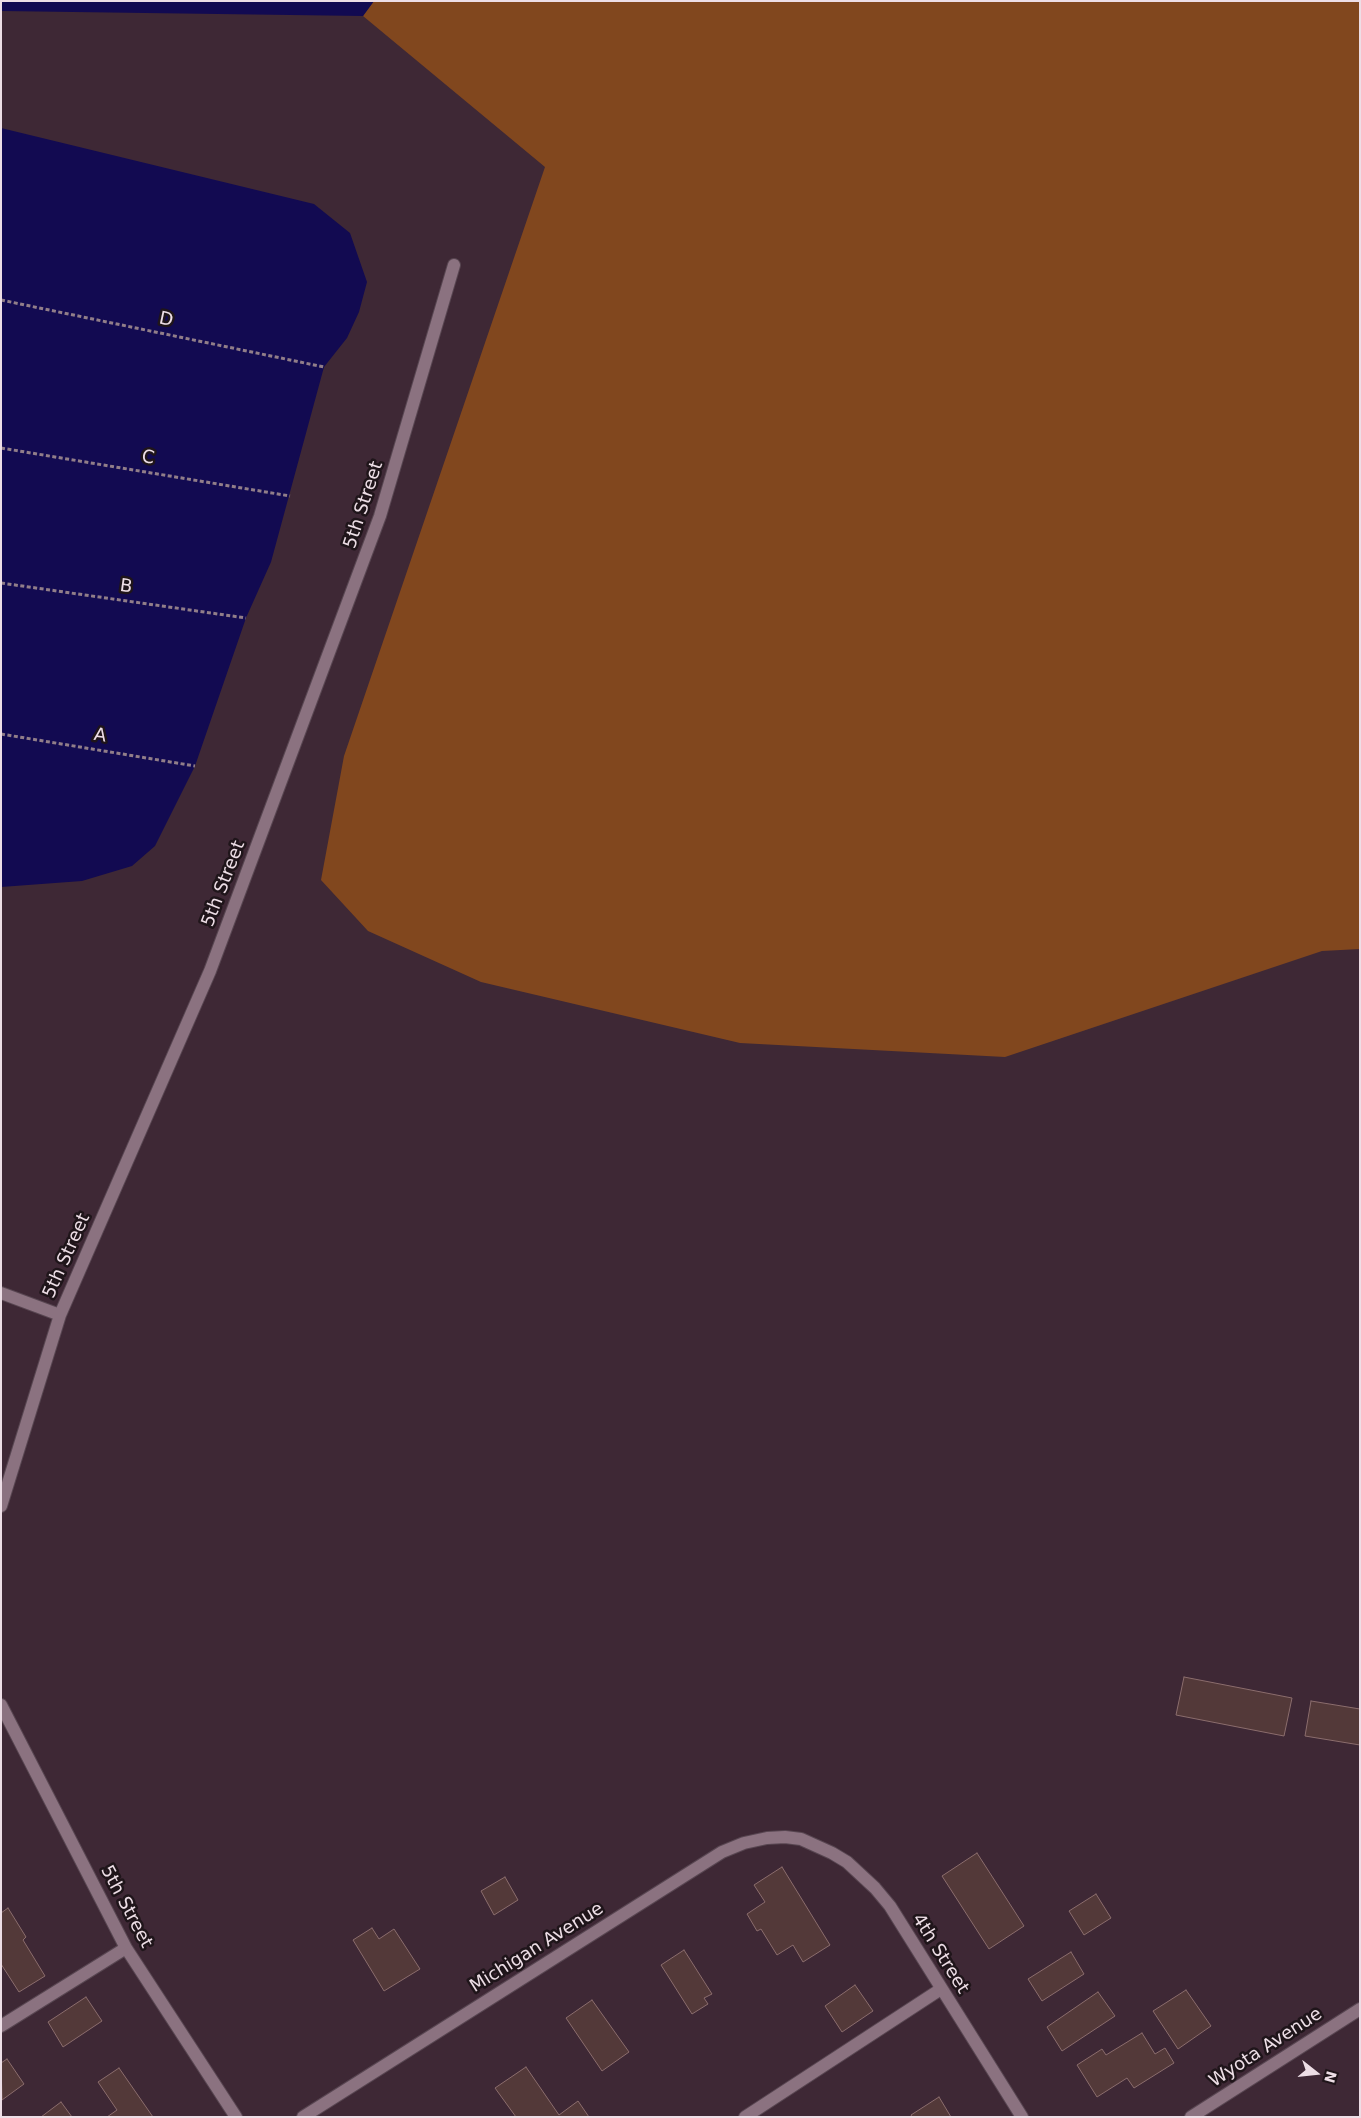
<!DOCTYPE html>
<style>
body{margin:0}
#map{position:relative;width:1361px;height:2118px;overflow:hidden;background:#3e2835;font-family:"DejaVu Sans",sans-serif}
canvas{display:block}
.frame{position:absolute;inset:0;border:2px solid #eddee6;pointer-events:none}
.north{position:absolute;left:1291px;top:2048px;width:50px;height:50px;-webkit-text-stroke:4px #1f151a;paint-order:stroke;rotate:106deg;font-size:14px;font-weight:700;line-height:20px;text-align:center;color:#eddee6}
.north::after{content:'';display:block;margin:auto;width:18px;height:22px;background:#eddee6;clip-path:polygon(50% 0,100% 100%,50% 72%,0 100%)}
</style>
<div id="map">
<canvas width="1361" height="2118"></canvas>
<div class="frame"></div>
<div class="north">N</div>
</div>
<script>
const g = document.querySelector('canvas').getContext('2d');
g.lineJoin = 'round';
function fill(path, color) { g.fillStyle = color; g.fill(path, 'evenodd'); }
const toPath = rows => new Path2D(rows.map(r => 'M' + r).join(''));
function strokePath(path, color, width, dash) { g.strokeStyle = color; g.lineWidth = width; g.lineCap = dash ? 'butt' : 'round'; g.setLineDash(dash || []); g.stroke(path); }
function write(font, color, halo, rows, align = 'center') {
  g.font = font + ' "DejaVu Sans",sans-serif'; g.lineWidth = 5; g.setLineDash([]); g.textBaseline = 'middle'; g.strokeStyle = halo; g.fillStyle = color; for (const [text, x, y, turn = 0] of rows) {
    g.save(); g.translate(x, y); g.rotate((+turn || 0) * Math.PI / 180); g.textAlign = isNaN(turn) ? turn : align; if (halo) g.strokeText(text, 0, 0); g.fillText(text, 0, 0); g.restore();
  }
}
fill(toPath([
 [374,1,1360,1,1360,949,1322,951,1005,1057,740,1043,481,982,368,931,321,880,344,756,545,167,363,16]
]), '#81471e');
fill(toPath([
 [1,1,374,1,363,16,1,11],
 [1,128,314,204,350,233,367,282,359,312,347,338,324,367,271,562,246,618,195,766,155,846,132,866,82,881,1,887]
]), '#120a51');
const building = toPath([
 [1184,1677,1292,1698,1284,1736,1176,1715,1184,1677],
 [1311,1701,1360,1709,1360,1745,1305,1736,1311,1701],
 [977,1853,1024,1926,989,1949,942,1876,977,1853],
 [782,1867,830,1945,803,1962,793,1945,777,1955,761,1929,757,1931,747,1914,765,1902,754,1885,782,1867],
 [505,1877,518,1900,494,1915,481,1891,505,1877],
 [1096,1894,1111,1918,1084,1935,1069,1911,1096,1894],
 [8,1908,26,1937,23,1940,45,1976,19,1992,1,1964,1,1913,8,1908],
 [372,1928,379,1939,394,1929,420,1969,384,1991,353,1940,372,1928],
 [684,1950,712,1994,704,1998,708,2004,692,2014,661,1965,684,1950],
 [1071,1952,1084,1974,1042,2001,1028,1979,1071,1952],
 [855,1985,873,2011,842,2032,825,2006,855,1985],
 [1186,1990,1211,2026,1178,2049,1153,2011,1186,1990],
 [1098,1992,1115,2016,1062,2051,1047,2027,1098,1992],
 [86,1997,102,2021,63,2047,48,2022,86,1997],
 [592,2000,629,2052,602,2071,566,2018,592,2000],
 [1142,2033,1155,2054,1165,2048,1174,2063,1134,2088,1127,2078,1097,2097,1077,2065,1102,2049,1106,2055,1142,2033],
 [7,2059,24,2084,2,2100,1,2063,7,2059],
 [526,2067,559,2115,578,2101,589,2117,516,2117,495,2088,526,2067],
 [119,2068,153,2117,107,2117,117,2110,98,2082,119,2068],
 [939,2097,951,2117,912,2117,911,2115,939,2097],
 [61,2102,72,2117,41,2117,61,2102]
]);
fill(building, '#533939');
strokePath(building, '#8b6d6d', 1);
const service = toPath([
 [745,2117,941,1989]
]);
const minor = toPath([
 [1,1293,60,1315],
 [1,1506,60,1315,210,971,380,516,454,265],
 [1,1705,126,1948,236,2117],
 [1,2026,126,1948],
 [303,2117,722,1852,744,1843,767,1838,785,1837,801,1839,832,1853,847,1862,875,1888,890,1906,1022,2117],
 [1191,2117,1360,2009]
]);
strokePath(service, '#584651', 14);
strokePath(minor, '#584651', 14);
strokePath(toPath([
 [1,300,324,367],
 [1,448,290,496],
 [1,583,246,618],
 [1,734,195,766]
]), '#917e89', 3, [4, 2.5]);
strokePath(service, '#8b7280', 12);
strokePath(minor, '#8b7280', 12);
write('18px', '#eddee6', '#1f151a', [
 ["D",166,320,12],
 ["C",148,458,9],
 ["5th Street",364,505,-72],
 ["B",126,587,8],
 ["A",100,736,9],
 ["5th Street",224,884,-69],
 ["5th Street",67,1256,-66],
 ["5th Street",126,1907,62],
 ["Michigan Avenue",537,1948,-32],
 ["4th Street",940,1954,58],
 ["Wyota Avenue",1266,2048,-33]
]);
</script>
